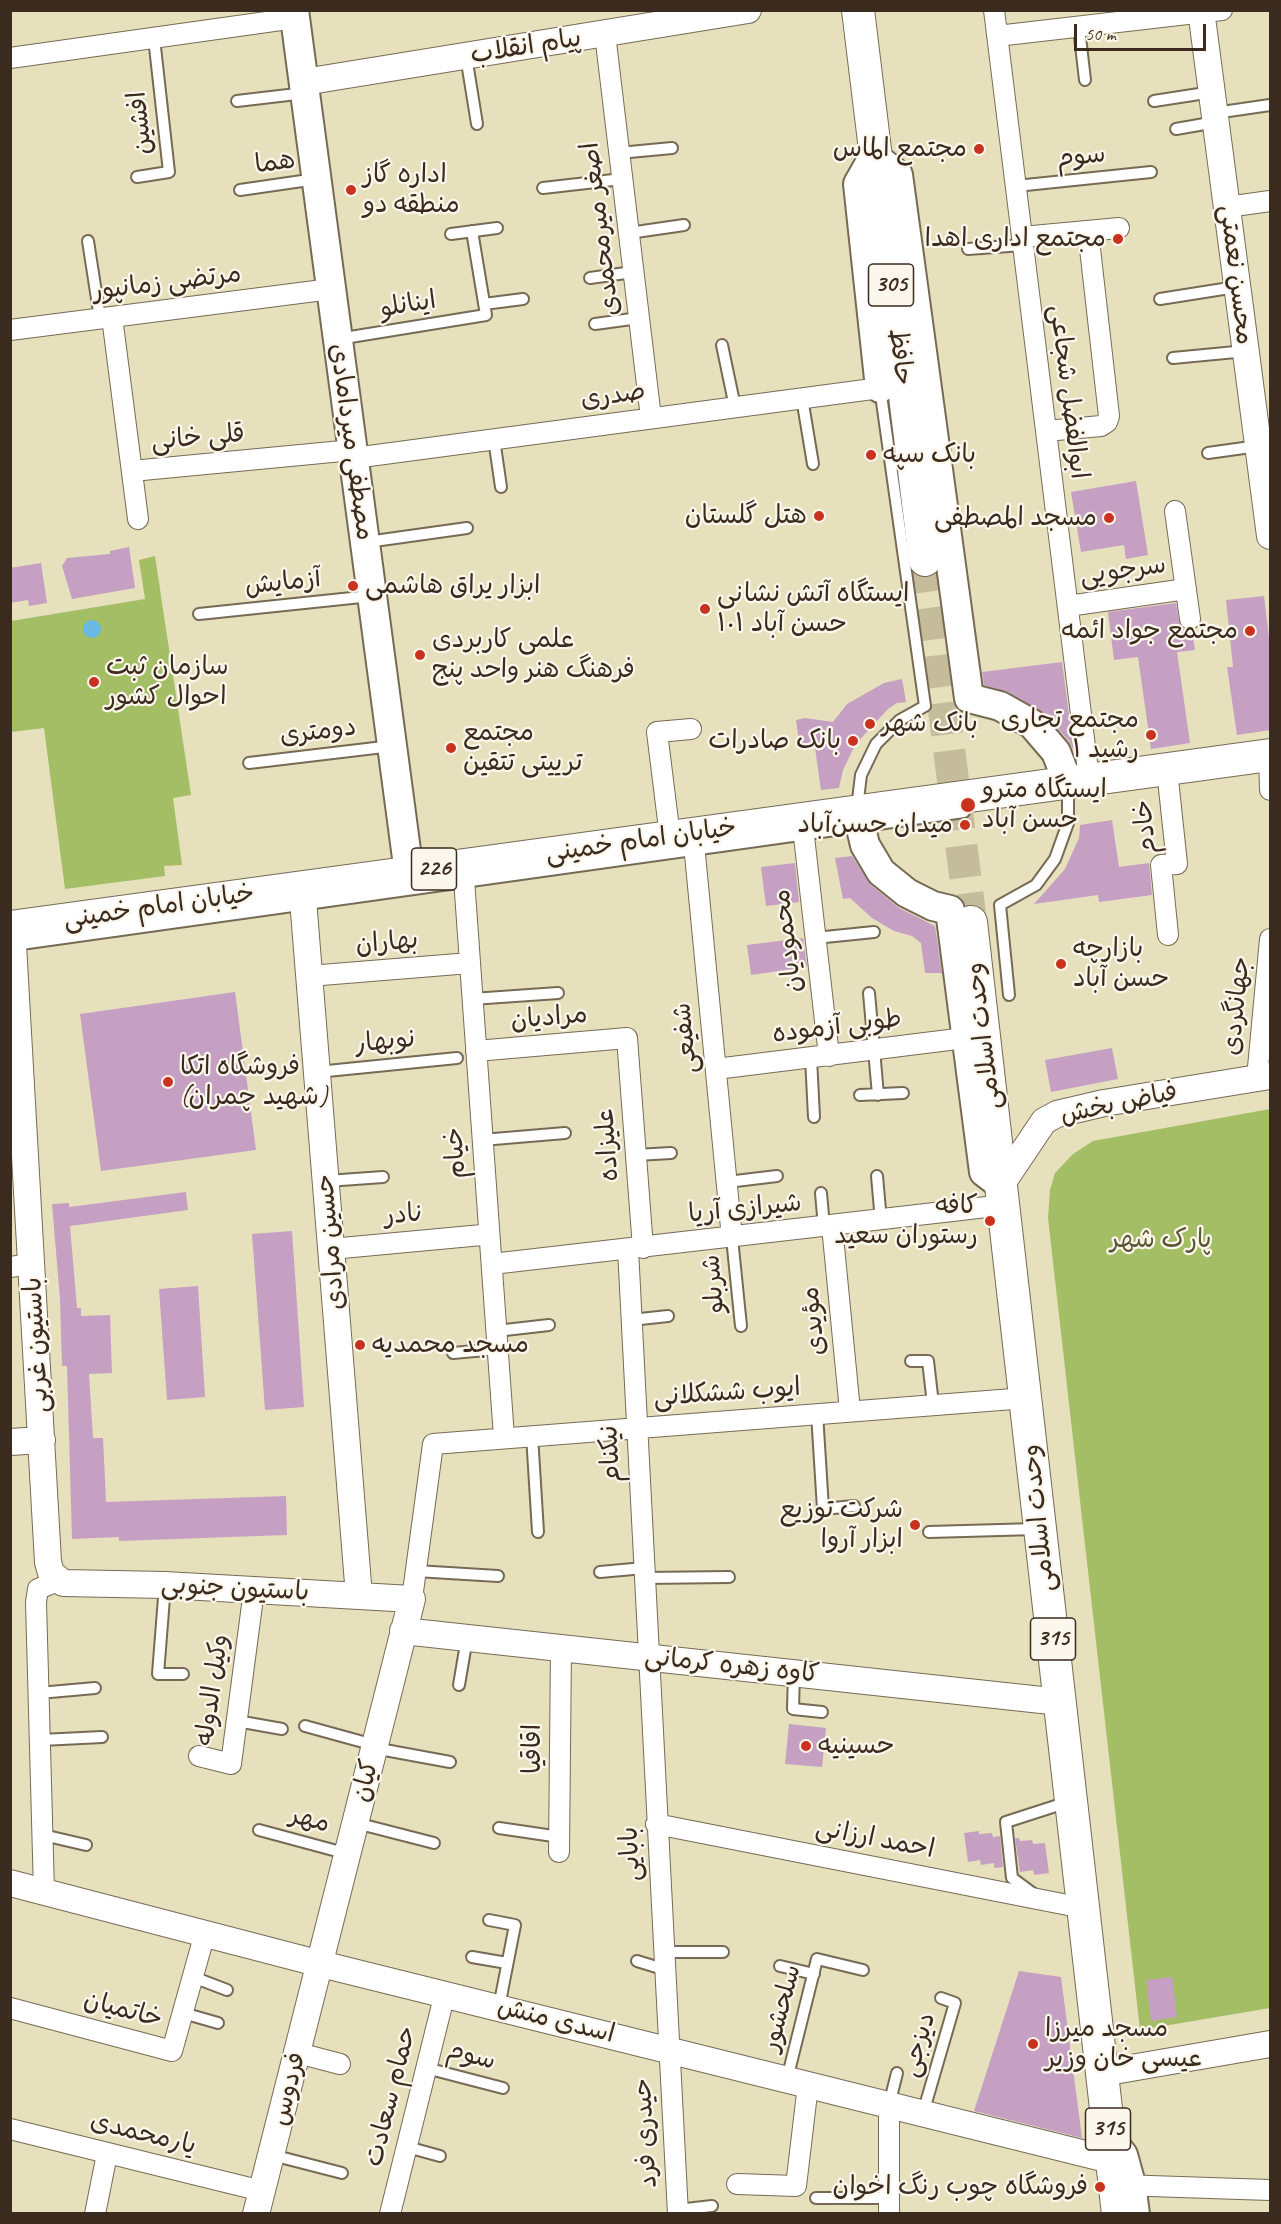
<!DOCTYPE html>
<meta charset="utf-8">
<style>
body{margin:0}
#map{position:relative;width:1281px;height:2224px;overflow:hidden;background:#e7e0bc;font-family:Caveat,sans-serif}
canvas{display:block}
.frame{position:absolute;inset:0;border:12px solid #3b2a1e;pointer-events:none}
.scale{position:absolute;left:1074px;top:24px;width:132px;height:27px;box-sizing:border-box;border:3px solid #3b2a1e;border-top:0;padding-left:8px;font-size:18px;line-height:21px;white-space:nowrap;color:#3b2a1e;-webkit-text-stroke:4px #fbf7ec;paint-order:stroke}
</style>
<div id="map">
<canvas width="1281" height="2224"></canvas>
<div class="frame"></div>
<div class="scale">50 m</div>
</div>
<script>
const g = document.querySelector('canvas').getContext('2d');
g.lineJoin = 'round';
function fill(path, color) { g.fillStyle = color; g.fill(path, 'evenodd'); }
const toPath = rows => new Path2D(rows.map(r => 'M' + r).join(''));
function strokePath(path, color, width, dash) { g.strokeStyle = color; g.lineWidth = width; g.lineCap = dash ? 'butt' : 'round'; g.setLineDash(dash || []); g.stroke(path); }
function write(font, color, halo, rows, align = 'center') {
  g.font = font + ' Caveat,"Playpen Sans Arabic",sans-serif'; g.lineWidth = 4.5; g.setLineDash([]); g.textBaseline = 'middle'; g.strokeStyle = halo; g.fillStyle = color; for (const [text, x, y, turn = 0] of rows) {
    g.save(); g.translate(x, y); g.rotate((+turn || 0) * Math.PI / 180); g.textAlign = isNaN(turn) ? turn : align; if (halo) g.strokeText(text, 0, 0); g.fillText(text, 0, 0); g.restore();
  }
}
fill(toPath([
 [155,556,191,795,173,798,182,865,164,866,165,876,65,889,44,728,11,732,11,621,145,599,139,560],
 [1270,1109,1270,2008,1140,2030,1048,1218,1050,1190,1055,1173,1073,1154,1093,1141]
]), '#a3be65');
fill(toPath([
 '83 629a9 9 0 1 1 18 0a9 9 0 1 1-18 0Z'
]), '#68b9e3');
fill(toPath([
 [1136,481,1148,555,1126,559,1124,545,1081,552,1071,492],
 [129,547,135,588,72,599,62,566,67,558,110,554,110,551],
 [41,563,47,603,29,606,28,600,10,603,10,568],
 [1264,596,1270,647,1270,730,1237,735,1227,667,1233,667,1226,600],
 [1176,603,1180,626,1192,631,1195,650,1177,652,1190,743,1151,749,1138,657,1114,660,1108,612],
 [1062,662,1074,752,1069,741,1044,713,1008,692,984,685,982,672],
 [902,679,906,702,897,703,888,709,855,745,843,770,839,788,821,790,815,748,800,748,796,720,805,718,833,722,847,704,884,683],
 [1112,820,1119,867,1149,863,1152,895,1099,902,1098,895,1034,904,1065,869,1079,838,1080,825],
 [852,856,871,885,899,908,935,926,942,973,925,973,921,943,912,936,894,931,872,918,850,898,843,899,835,858],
 [795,863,799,902,766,906,761,867],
 [803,938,807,967,751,975,747,945],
 [235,992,256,1150,101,1171,80,1014],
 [1112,1048,1118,1079,1051,1092,1045,1060],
 [186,1192,188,1210,70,1226,77,1308,81,1308,81,1316,110,1315,112,1373,89,1374,93,1438,103,1438,106,1502,286,1496,287,1535,119,1541,119,1537,72,1539,67,1366,62,1366,60,1299,52,1204,69,1203,69,1207],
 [292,1231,304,1407,265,1410,252,1234],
 [198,1286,205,1397,167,1400,159,1289],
 [789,1724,826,1728,822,1767,785,1764],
 [979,1831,979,1834,992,1833,993,1837,1000,1836,1003,1867,994,1868,994,1863,981,1865,980,1860,968,1862,964,1833],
 [1015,1838,1019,1838,1020,1841,1032,1840,1033,1844,1045,1843,1049,1873,1034,1875,1033,1870,1020,1872],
 [1019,1971,1061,1977,1082,2138,974,2111],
 [1172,1977,1177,2017,1151,2021,1146,1980]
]), '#c5a0c3');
strokePath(toPath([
 [925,560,971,922]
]), '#c5bc9c', 32, [32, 16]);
const service = toPath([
 [1079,28,1085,80],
 [466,56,477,124],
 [237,101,305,93],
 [1154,101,1212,92],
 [1215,113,1270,105],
 [1176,129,1216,122],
 [619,153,672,148],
 [137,177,169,172,154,38],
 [1016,186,1151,172],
 [543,188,622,179],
 [240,190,316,179],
 [629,233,684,225],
 [451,234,497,228],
 [88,241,100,318],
 [968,249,1023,245],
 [590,278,633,272],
 [1160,299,1236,287],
 [484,304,523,299],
 [595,324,639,318],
 [338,339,486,315,472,231],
 [722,345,735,407],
 [1173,358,1246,351],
 [802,398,813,464],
 [494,439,501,487],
 [1208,453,1258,446],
 [367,542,467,528],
 [199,614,371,596],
 [249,763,392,746],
 [857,808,861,775,876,744,900,720,925,706,880,388],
 [815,938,874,932],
 [14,945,964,812],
 [869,993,878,1095],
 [1009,995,1000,905,1036,885,1055,859,1068,823,1068,786],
 [472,999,558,993],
 [811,1058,814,1117],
 [317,1072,457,1058],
 [860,1095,903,1093],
 [482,1140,565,1133],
 [636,1155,671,1153],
 [877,1176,881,1221],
 [327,1181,383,1177],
 [727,1182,777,1176],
 [821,1193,824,1227],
 [732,1238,741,1326],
 [631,1320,668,1316],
 [496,1331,549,1325],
 [453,1353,497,1349],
 [911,1361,928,1361,933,1404],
 [817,1413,823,1509,854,1506],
 [532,1435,538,1532],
 [929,1532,1036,1529],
 [416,1571,498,1576],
 [600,1572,644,1568],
 [644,1578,729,1577],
 [165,1585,158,1674,183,1674],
 [794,1673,793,1709,822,1712],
 [459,1685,467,1638],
 [39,1693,95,1688],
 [237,1721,282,1729],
 [305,1726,374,1745],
 [41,1740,102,1737],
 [374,1748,450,1762],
 [356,1823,434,1843],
 [499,1828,560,1837],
 [259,1830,348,1854],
 [43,1835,86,1845],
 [1035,1895,1012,1878,1006,1822,1068,1802],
 [489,1920,515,1925,499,2007],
 [662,1952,723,1952],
 [472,1957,507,1963],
 [637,1961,663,1969],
 [780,1966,814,1974],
 [193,1977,227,1990],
 [183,2013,218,2023],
 [426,2068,503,2088],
 [787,2079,817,1959,863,1970],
 [889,2105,897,2073],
 [923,2113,955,2003,941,1998],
 [407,2147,440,2156],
 [272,2155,342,2173],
 [816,2198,888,2198],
 [677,2210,712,2206]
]);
const minor = toPath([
 [994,10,1089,779],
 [605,34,651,418],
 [997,36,1222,10],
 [10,58,295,18],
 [1227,207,1270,201],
 [1022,237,1119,228],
 [112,317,138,519],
 [10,330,331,289],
 [1046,431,1101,426,1107,422,1109,416,1088,231],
 [354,458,880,388],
 [132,471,353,450],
 [1175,511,1190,619],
 [1068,606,1186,589],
 [1269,755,1270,790],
 [1167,770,1177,864,1161,865,1168,935],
 [802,819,829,1056],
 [693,834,732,1238],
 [670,837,657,732,691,729],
 [463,865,504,1437],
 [309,976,470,963],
 [476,1051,627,1038,643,1248],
 [716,1069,965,1038],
 [1257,1078,1270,939],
 [832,1226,850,1411],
 [331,1249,482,1235],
 [628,1249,678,2214],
 [492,1264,1004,1205],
 [10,1267,32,1264],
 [412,1599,433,1444,1026,1398],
 [199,1756,231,1764,254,1590],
 [656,1824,1083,1908],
 [559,1852,561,1647],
 [44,1892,36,1602,38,1589,58,1581],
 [10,2008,172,2051,205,1933],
 [298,2053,340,2064],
 [10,2129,262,2191],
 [737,2184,796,2186,808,2085],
 [1120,2185,1270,2190],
 [95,2214,107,2154],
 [390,2214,445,1993],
 [889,2214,889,2105]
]);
const tertiary = toPath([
 [1201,10,1270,536],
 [304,82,748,10],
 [302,887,359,1596],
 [12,927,48,1562,51,1573,63,1583,165,1585,412,1599,256,2214],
 [1001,1185,1044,1121,1057,1114,1104,1103,1270,1076],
 [10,1442,42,1440],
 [403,1631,1060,1702],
 [10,1883,321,1964,1102,2158],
 [1102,2073,1270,2044]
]);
const secondary = toPath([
 [294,10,409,873],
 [880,388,858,184,874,156,898,175,969,698,1000,706,1032,724,1056,752,1068,783],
 [857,811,865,845,881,872,907,893,933,906,950,910,984,1172,1001,1185],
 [1116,2146,1123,2155,1131,2184,1135,2214]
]);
const primary = toPath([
 [858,10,925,560],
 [971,922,1118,2214],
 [10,927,1270,755]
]);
strokePath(service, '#776a55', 14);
strokePath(minor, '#776a55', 22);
strokePath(tertiary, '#776a55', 28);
strokePath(secondary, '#776a55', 32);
strokePath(primary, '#776a55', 34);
strokePath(service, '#fff', 10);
strokePath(minor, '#fff', 20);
strokePath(tertiary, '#fff', 26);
strokePath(secondary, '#fff', 28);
strokePath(primary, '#fff', 32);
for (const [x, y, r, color] of [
 [979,149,6,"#c8321e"],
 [351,190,6,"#c8321e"],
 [1118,239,6,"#c8321e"],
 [871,455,6,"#c8321e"],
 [819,516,6,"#c8321e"],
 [1109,518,6,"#c8321e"],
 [353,586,6,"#c8321e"],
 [705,609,6,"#c8321e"],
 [1250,631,6,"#c8321e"],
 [420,655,6,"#c8321e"],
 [94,682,6,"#c8321e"],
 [870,724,6,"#c8321e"],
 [1151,735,6,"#c8321e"],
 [853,741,6,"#c8321e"],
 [451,748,6,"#c8321e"],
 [968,805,8,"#c8321e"],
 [965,825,6,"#c8321e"],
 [1061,964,6,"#c8321e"],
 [168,1082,6,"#c8321e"],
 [990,1221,6,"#c8321e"],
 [360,1345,6,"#c8321e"],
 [915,1525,6,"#c8321e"],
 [806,1746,6,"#c8321e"],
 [1033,2044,6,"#c8321e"],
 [1100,2187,6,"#c8321e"]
]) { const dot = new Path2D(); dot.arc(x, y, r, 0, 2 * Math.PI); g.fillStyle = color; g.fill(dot); strokePath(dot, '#fbf7ec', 2); }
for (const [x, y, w] of [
 [891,285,45],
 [434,869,45],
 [1053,1639,45],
 [1108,2129,45]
]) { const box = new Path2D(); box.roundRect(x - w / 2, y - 21, w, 42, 4.5); g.fillStyle = '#fbf7ec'; g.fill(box); strokePath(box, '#3b2a1e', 1.5); }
write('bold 24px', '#3b2a1e', null, [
 ["305",891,285],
 ["226",434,869],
 ["315",1053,1639],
 ["315",1108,2129]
]);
write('26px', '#3b2a1e', '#fbf7ec', [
 ["پیام انقلاب",526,47,-9],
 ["افشین",141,123,-96],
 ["سوم",1081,157,-6],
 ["هما",275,163,-8],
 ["اصغر میرمحمدی",601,229,-97],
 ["محسن نعمتی",1236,275,83],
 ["مرتضی زمانپور",167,283,-7],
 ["اینانلو",408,305,-9],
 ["حافظ",900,357,83],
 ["ابوالفضل شجاعی",1068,392,83],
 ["صدری",613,396,-8],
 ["قلی خانی",198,438,-5],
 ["مصطفی میردامادی",351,442,82],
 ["سرجویی",1123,571,-8],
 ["آزمایش",283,583,-6],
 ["دومتری",318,732,-7],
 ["خادم",1146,827,-96],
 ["خیابان امام خمینی",641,841,-8],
 ["خیابان امام خمینی",159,907,-8],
 ["محمودیان",788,941,-97],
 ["بهاران",387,943,-5],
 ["جهانگردی",1237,1006,-84],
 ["مرادیان",549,1018,-5],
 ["طوبی آزموده",837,1027,-7],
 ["وحدت اسلامی",984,1036,-97],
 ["شفیعی",686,1038,-96],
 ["نوبهار",385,1042,-6],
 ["فیاض بخش",1119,1104,-12],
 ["علیزاده",608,1145,-94],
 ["خیام",456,1153,-94],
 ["شیرازی آریا",745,1209,-6],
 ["نادر",404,1215,-5],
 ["حسین مرادی",331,1242,-95],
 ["شربلو",714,1284,-95],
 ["مؤیدی",814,1321,-96],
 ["باستیون غربی",37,1345,-93],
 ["ایوب ششکلانی",727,1393,-4],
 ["نیکنام",611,1454,-93],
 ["وحدت اسلامی",1039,1518,-96],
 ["باستیون جنوبی",235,1589,3],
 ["کاوه زهره کرمانی",732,1666,6],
 ["وکیل الدوله",213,1690,-82],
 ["اقاقیا",533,1749,-90],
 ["کیان",366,1781,-76],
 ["مهر",310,1820,15],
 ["احمد ارزانی",875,1839,11],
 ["بابایی",631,1854,-93],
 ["سلحشور",782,2008,-75],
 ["خاتمیان",123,2010,15],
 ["اسدی منش",556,2021,14],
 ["دیزجی",919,2045,-74],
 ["سوم",471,2056,15],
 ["فردوس",289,2089,-76],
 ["حمام سعادت",391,2097,-76],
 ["حیدری فرد",646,2133,-93],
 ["یارمحمدی",143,2134,14]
]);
write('26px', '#3b2a1e', '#fbf7ec', [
 ["مجتمع الماس",967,149,"right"],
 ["اداره گاز",363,175],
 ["منطقه دو",363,205],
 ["مجتمع اداری اهدا",1106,239,"right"],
 ["بانک سپه",883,455],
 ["هتل گلستان",807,516,"right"],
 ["مسجد المصطفی",1097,518,"right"],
 ["ابزار یراق هاشمی",365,586],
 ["ایستگاه آتش نشانی",717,594],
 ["۱۰۱ حسن آباد",717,624],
 ["مجتمع جواد ائمه",1238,631,"right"],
 ["علمی کاربردی",432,640],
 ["فرهنگ هنر واحد پنج",432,670],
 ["سازمان ثبت",106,667],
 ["احوال کشور",106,697],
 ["مجتمع تجاری",1139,720,"right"],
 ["رشید ۱",1139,750,"right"],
 ["بانک شهر",882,724],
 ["مجتمع",463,733],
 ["ترییتی تتقین",463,763],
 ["بانک صادرات",841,741,"right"],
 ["ایستگاه مترو",982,790],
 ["حسن آباد",982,820],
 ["میدان حسن‌آباد",953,825,"right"],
 ["بازارچه",1073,949],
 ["حسن آباد",1073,979],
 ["فروشگاه اتکا",180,1067],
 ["(شهید چمران)",180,1097],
 ["کافه",978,1206,"right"],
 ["رستوران سعید",978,1236,"right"],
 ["مسجد محمدیه",372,1345],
 ["شرکت توزیع",903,1510,"right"],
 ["ابزار آروا",903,1540,"right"],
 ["حسینیه",818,1746],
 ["مسجد میرزا",1045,2029],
 ["عیسی خان وزیر",1045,2059],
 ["فروشگاه چوب رنگ اخوان",1088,2187,"right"]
], 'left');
write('26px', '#5a5633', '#fbf7ec', [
 ["پارک شهر",1161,1240]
]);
</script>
